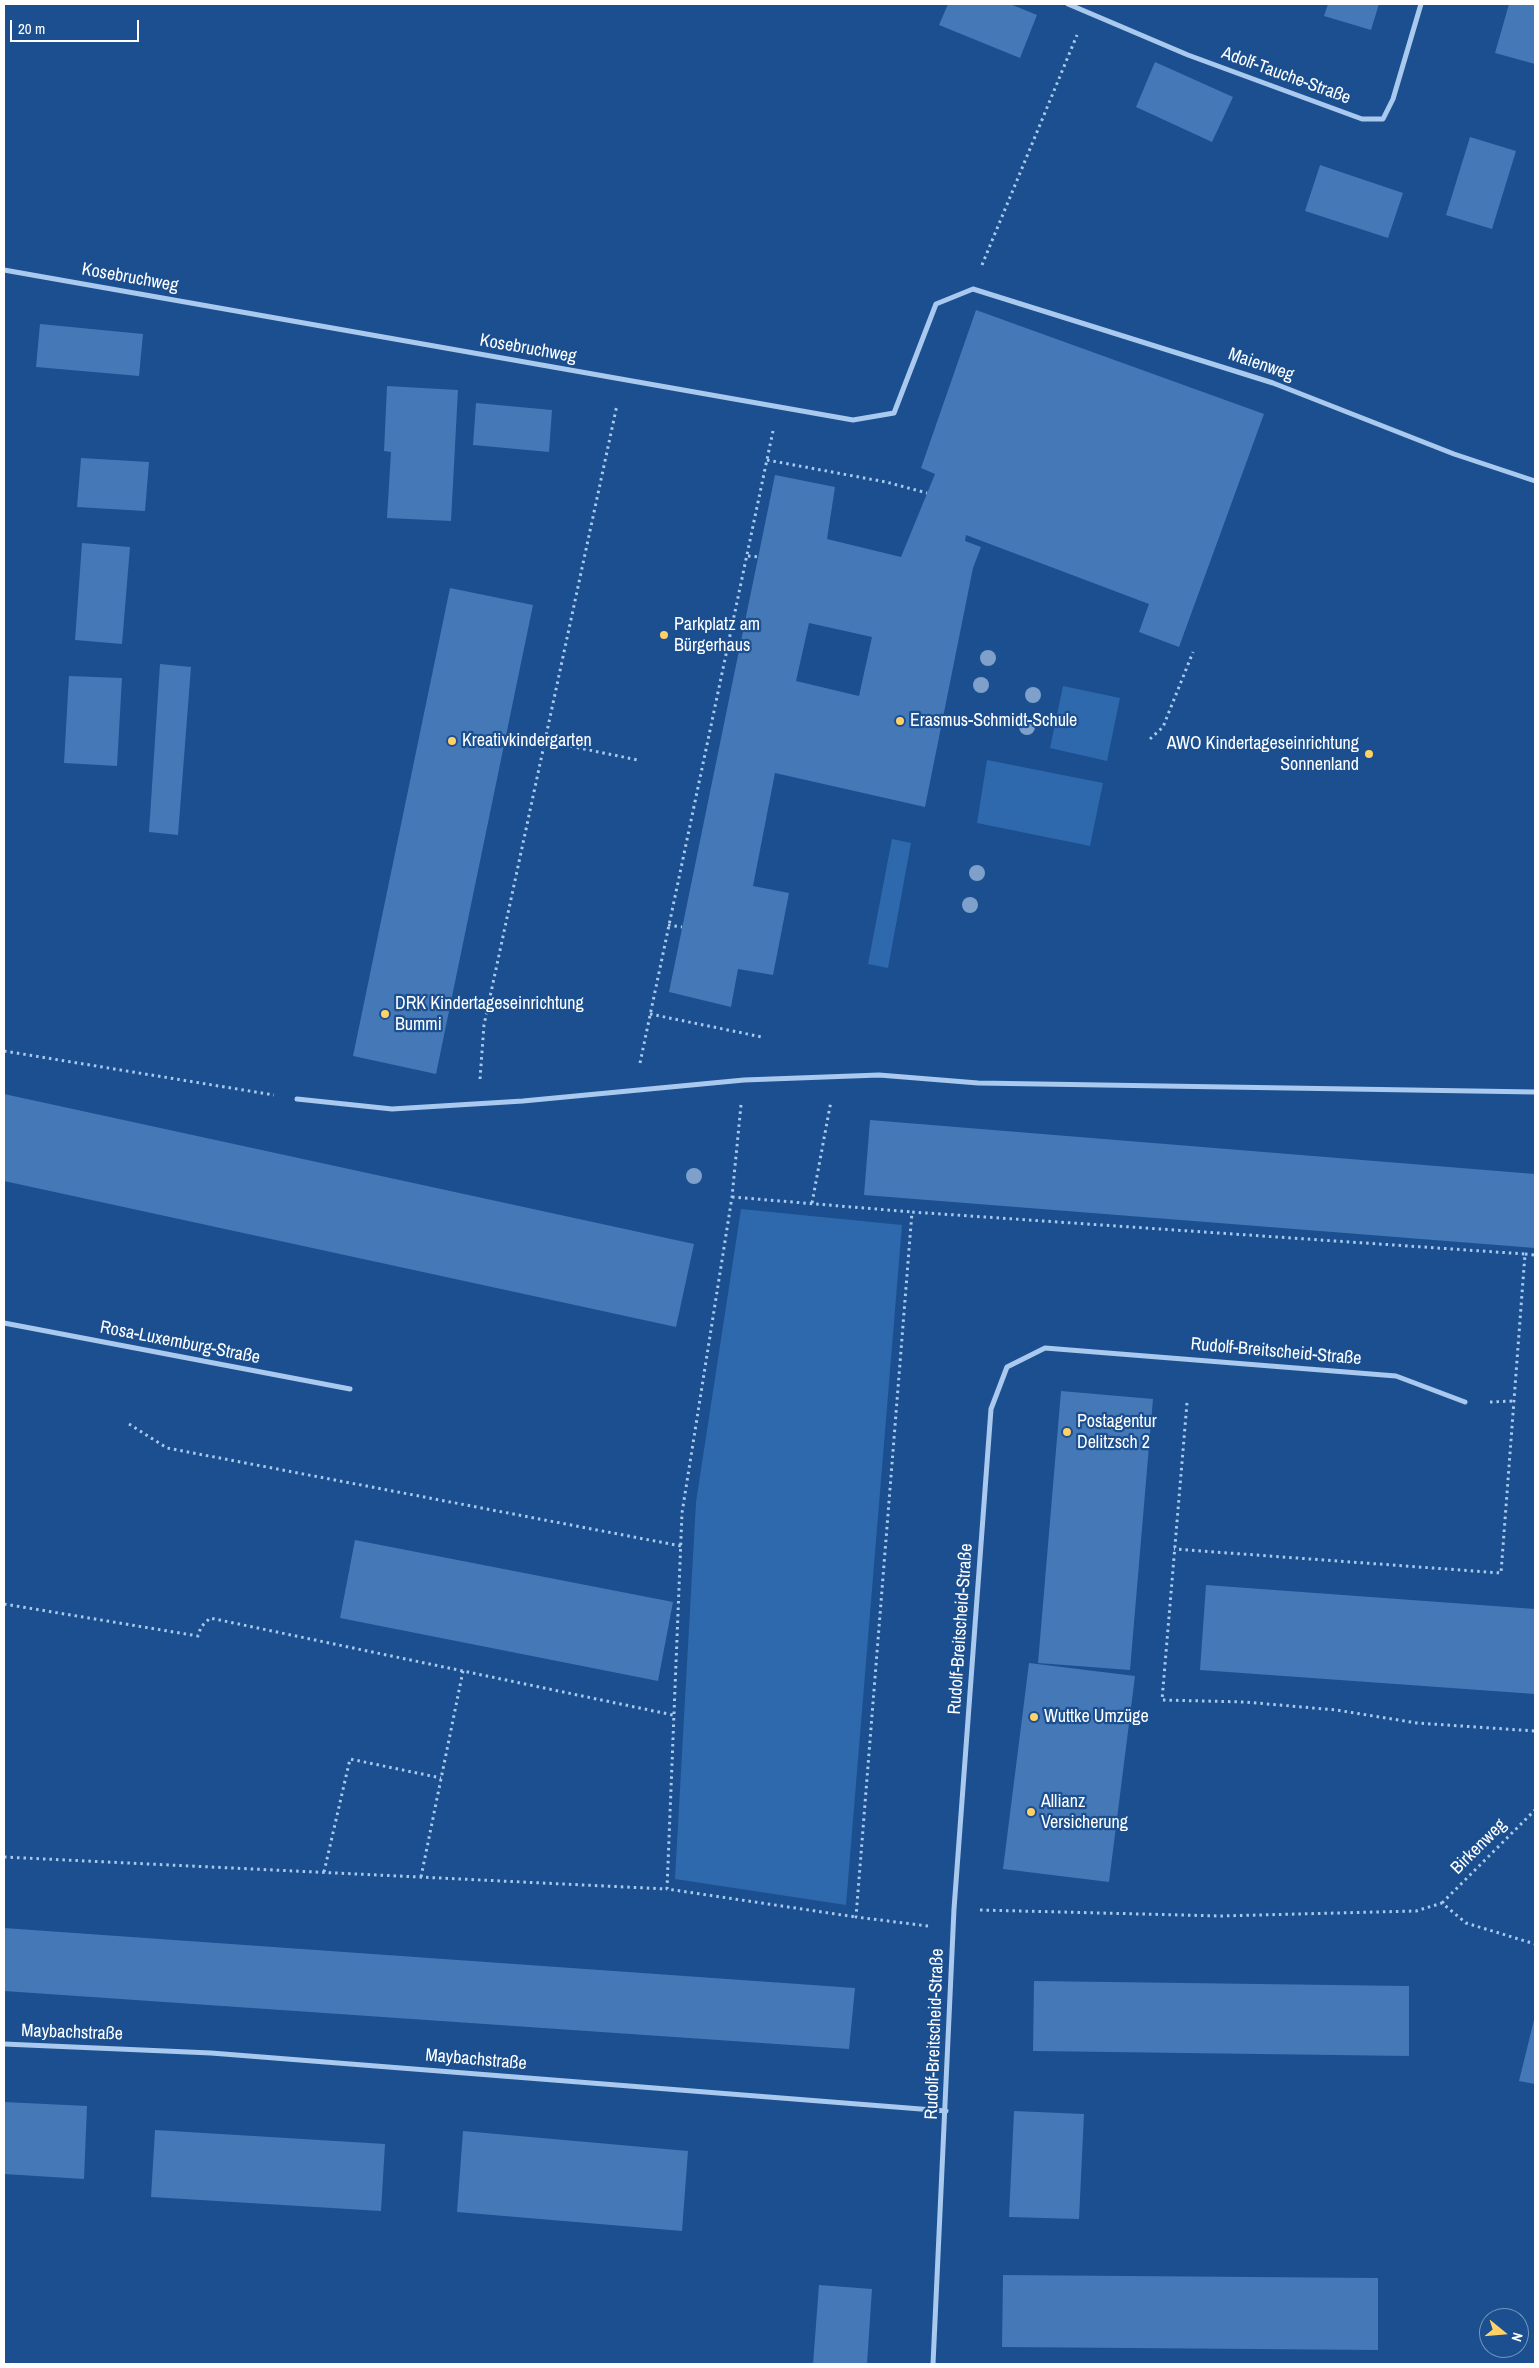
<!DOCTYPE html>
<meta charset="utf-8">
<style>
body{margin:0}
#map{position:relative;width:1539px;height:2368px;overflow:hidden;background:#1b4f8f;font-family:"Archivo Narrow",sans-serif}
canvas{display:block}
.frame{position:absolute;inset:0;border:5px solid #fff;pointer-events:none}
.north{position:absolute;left:1479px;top:2308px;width:50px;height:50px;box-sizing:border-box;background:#1b4f8f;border:1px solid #7695bc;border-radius:50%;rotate:107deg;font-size:14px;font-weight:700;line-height:20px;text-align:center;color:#fff}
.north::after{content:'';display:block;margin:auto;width:18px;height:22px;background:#ffd166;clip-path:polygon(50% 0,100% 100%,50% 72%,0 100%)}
.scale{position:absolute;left:10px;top:20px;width:129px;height:22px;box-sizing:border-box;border:2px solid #fff;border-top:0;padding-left:6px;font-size:15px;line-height:18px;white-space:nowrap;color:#fff;-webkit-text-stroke:4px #1b4f8f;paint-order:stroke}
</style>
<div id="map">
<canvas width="1539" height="2368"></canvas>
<div class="frame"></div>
<div class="north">N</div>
<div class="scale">20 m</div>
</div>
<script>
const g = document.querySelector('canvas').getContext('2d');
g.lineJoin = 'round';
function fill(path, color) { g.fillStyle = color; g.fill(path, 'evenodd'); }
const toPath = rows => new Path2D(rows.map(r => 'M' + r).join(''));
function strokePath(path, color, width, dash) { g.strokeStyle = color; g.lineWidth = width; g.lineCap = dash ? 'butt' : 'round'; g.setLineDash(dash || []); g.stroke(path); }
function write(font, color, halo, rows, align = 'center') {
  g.font = font + ' "Archivo Narrow",sans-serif'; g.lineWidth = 4.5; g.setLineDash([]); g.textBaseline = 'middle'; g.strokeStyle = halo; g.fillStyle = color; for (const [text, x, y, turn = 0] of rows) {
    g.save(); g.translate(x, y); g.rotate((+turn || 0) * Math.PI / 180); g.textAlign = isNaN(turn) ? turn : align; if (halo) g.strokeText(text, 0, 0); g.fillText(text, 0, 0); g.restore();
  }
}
fill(toPath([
 [1063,686,1120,698,1107,761,1050,748],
 [987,760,1103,783,1090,846,977,823],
 [892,839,911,843,888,968,868,964],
 [741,1209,902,1225,846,1905,675,1879,696,1502]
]), '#2e69ad');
fill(toPath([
 [948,4,1010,4,1037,15,1020,58,939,25],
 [1328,4,1379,4,1371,30,1324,16],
 [1509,4,1535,4,1535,64,1495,53],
 [1155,62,1233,97,1212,142,1136,107],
 [1470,137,1516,151,1492,229,1446,215],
 [1320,165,1403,193,1388,238,1305,211],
 [976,310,1264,414,1179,647,1139,632,1149,604,966,535,965,541,981,547,973,568,925,807,775,773,753,886,789,893,773,975,738,969,731,1007,669,992,775,475,835,487,827,539,901,557,935,474,921,468],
 [809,623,872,637,859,696,796,681],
 [40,324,143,334,139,376,36,367],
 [387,386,458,390,451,521,387,518,391,452,384,451],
 [476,403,552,410,549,452,473,445],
 [81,458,149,462,145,511,77,507],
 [82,543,130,547,122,644,75,640],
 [450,588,533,605,436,1074,353,1056],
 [160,664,191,667,178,835,149,832],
 [69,676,122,678,117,766,64,763],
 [4,1094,694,1244,676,1327,4,1181],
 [870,1120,1535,1174,1535,1248,864,1195],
 [1061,1391,1153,1399,1130,1670,1038,1663],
 [355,1540,673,1602,658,1681,340,1618],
 [1206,1585,1535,1609,1535,1694,1200,1670],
 [1029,1663,1135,1676,1109,1882,1003,1869],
 [4,1928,855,1988,849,2049,4,1991],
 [1034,1981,1409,1986,1409,2056,1033,2051],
 [1535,2016,1535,2084,1519,2081],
 [4,2102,87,2106,84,2179,4,2174],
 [1014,2111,1084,2114,1079,2219,1009,2217],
 [155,2130,385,2144,381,2211,151,2197],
 [463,2131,688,2151,682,2231,457,2212],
 [1003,2275,1378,2278,1378,2350,1002,2347],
 [819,2285,872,2289,867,2364,813,2364]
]), '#4478b7');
strokePath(toPath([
 [982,265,1077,35],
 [767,460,886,482,927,493],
 [748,556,759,557],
 [1150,739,1163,727,1193,652],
 [545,741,638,760],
 [668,925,682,927],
 [650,1014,762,1037],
 [4,1051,274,1095],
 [640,1063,773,431],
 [480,1079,484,1025,617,405],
 [741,1105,732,1197,682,1513,667,1889,856,1917],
 [732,1197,912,1212],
 [812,1203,831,1101],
 [1525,1254,1535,1255],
 [1490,1402,1514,1401],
 [1187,1403,1162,1700,1245,1702,1336,1710,1417,1723,1535,1731],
 [129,1424,167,1448,681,1546],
 [4,1604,198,1636,201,1627,210,1618,673,1715],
 [4,1857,667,1889],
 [324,1872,350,1759,441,1778],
 [421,1877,463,1671],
 [1442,1903,1535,1810],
 [980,1910,1221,1916,1416,1911,1442,1903,1466,1923,1535,1944],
 [928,1926,856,1917,912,1212,1525,1254,1501,1573,1174,1549]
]), '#a9c9ee', 3, [2.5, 4]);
strokePath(toPath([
 [1068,4,1188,55,1362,119,1383,119,1393,99,1421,4],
 [4,270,853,420,894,413,936,304,973,289,1273,383,1454,454,1535,481],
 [297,1099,392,1109,523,1101,744,1080,879,1075,978,1083,1535,1092],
 [4,1323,350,1389],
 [4,2044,211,2053,946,2111],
 [933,2364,954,1909,991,1409,1007,1367,1045,1348,1396,1376,1465,1402]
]), '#a9c9ee', 5);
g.fillStyle = '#7ea0ca';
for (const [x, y] of [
 [988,658],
 [981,685],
 [1033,695],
 [1027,727],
 [977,873],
 [970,905],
 [694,1176]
]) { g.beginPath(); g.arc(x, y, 8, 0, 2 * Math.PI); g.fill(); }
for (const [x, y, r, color] of [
 [664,635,5,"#ffd166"],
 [900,721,5,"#ffd166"],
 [452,741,5,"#ffd166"],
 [1369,754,5,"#ffd166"],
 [385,1014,5,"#ffd166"],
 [1067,1432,5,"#ffd166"],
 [1034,1717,5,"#ffd166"],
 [1031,1812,5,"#ffd166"]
]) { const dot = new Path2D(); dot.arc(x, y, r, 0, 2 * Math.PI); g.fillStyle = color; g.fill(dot); strokePath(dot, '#1b4f8f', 2); }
write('18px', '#fff', '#1b4f8f', [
 ["Adolf-Tauche-Straße",1286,76,20],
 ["Kosebruchweg",130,278,10],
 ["Kosebruchweg",528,349,10],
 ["Maienweg",1261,365,19],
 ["Rosa-Luxemburg-Straße",180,1343,11],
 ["Rudolf-Breitscheid-Straße",1276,1352,5],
 ["Rudolf-Breitscheid-Straße",961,1629,-86],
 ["Birkenweg",1479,1847,-45],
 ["Maybachstraße",72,2033,2],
 ["Rudolf-Breitscheid-Straße",935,2034,-88],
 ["Maybachstraße",476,2060,5]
]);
write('18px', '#fff', '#1b4f8f', [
 ["Parkplatz am",674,625],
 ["Bürgerhaus",674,646],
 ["Erasmus-Schmidt-Schule",910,721],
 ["Kreativkindergarten",462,741],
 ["AWO Kindertageseinrichtung",1359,744,"right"],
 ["Sonnenland",1359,765,"right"],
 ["DRK Kindertageseinrichtung",395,1004],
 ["Bummi",395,1025],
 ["Postagentur",1077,1422],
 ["Delitzsch 2",1077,1443],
 ["Wuttke Umzüge",1044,1717],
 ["Allianz",1041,1802],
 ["Versicherung",1041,1823]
], 'left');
</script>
